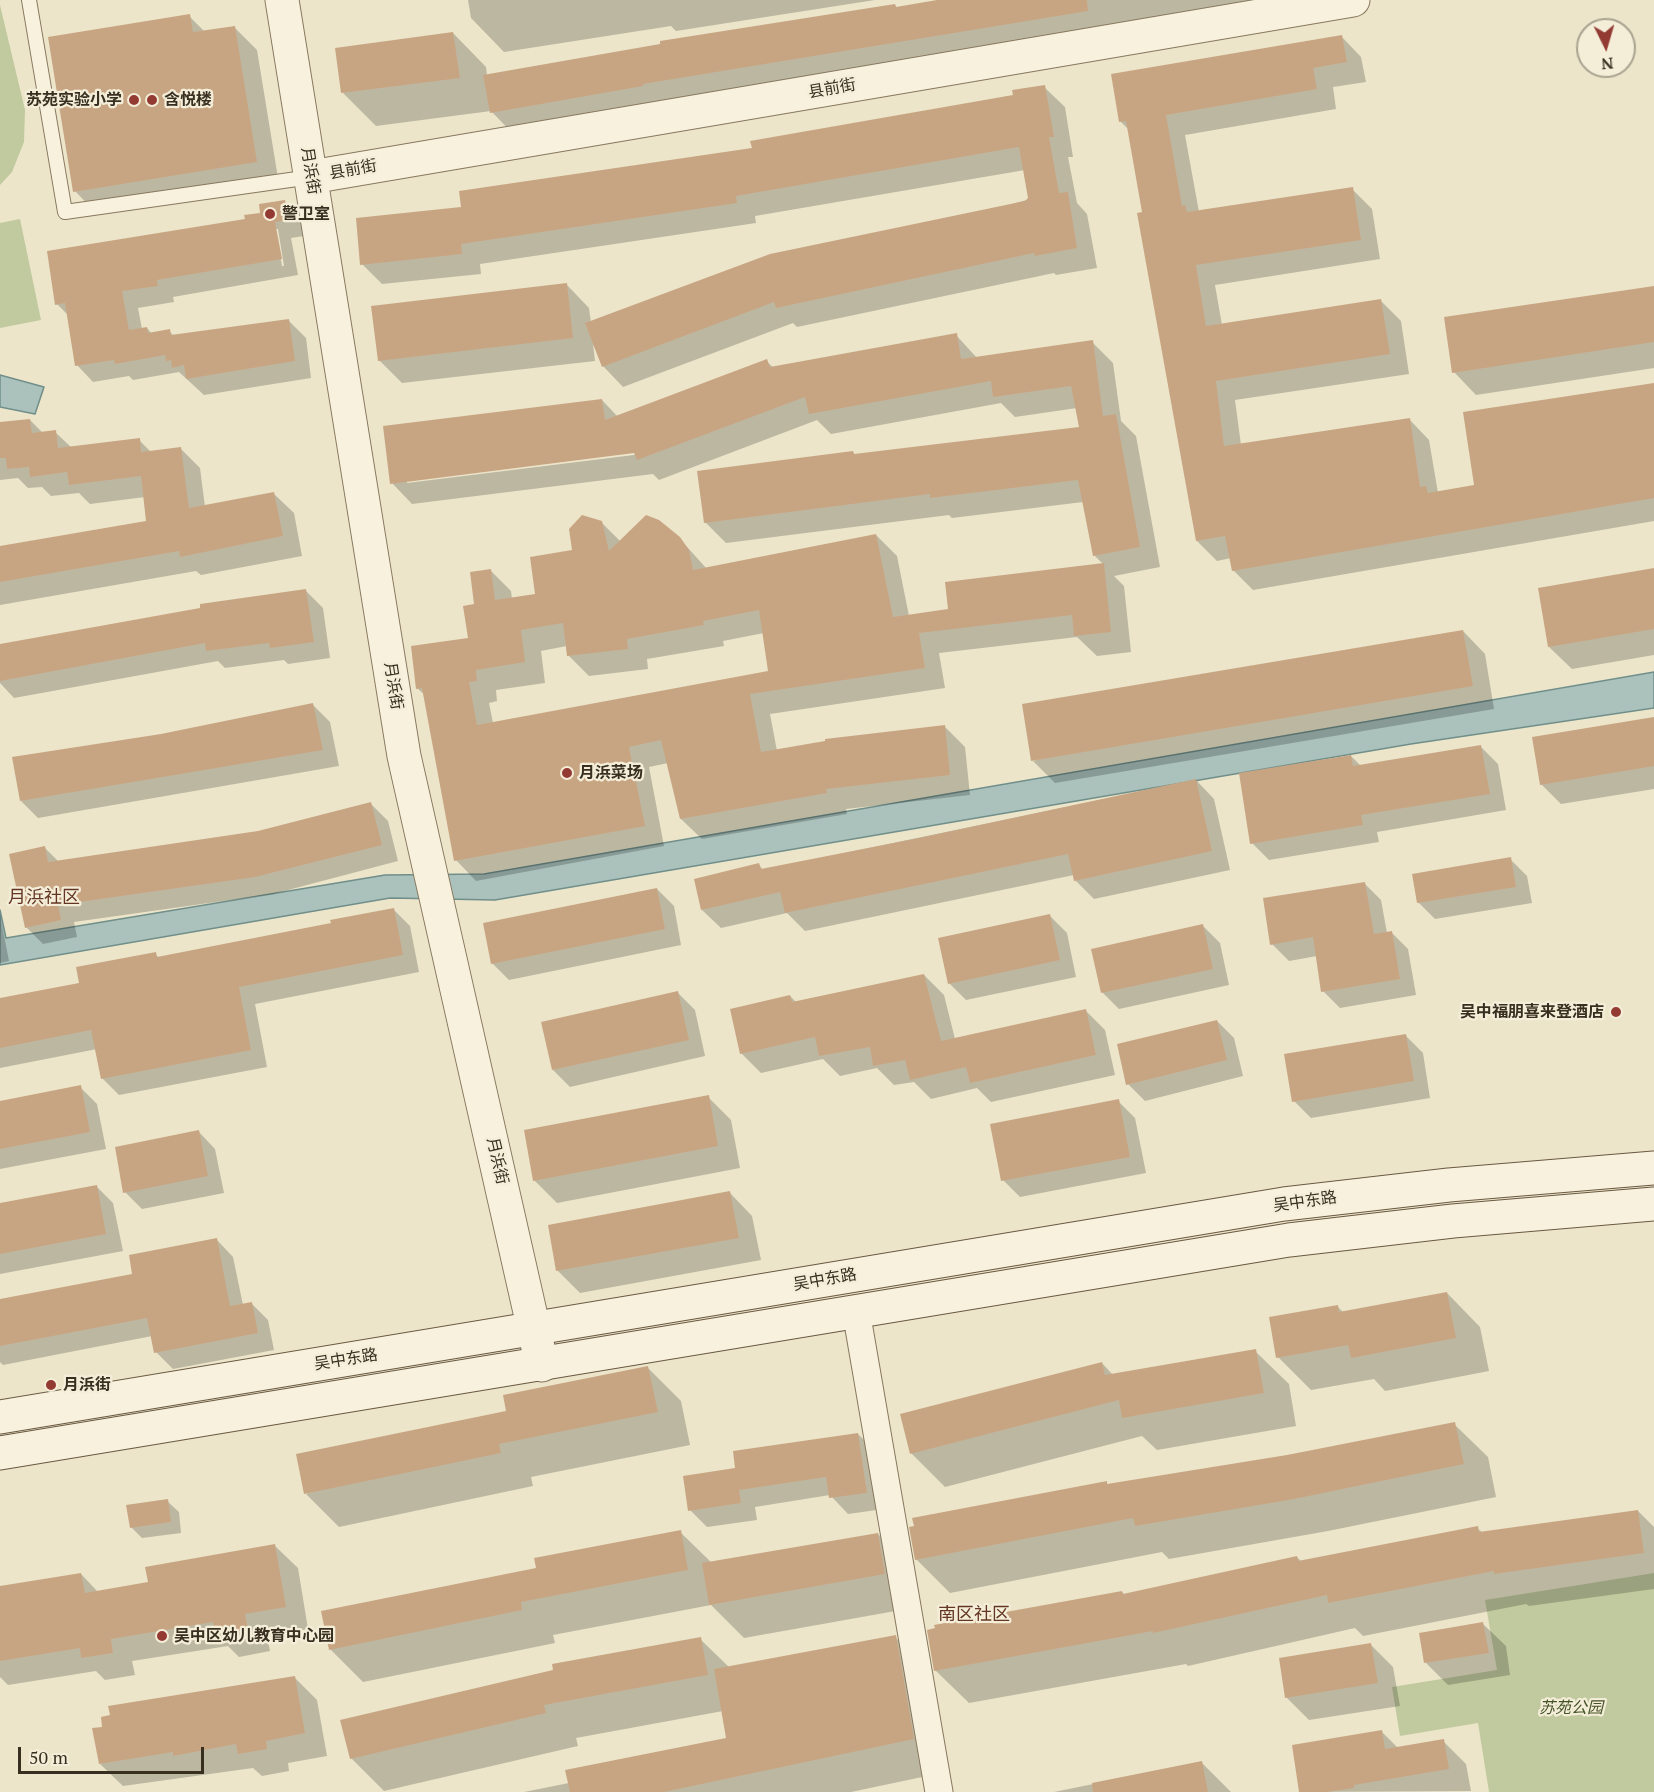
<!DOCTYPE html>
<meta charset="utf-8">
<style>
body{margin:0}
#map{position:relative;width:1654px;height:1792px;overflow:hidden;background:#ece5ca;font-family:"PT Serif",serif}
canvas{display:block}
.north{position:absolute;left:1576px;top:18px;width:60px;height:60px;box-sizing:border-box;background:#f4eed9;border:2px solid #a9a28f;border-radius:50%;rotate:175deg;font-size:16px;font-weight:700;line-height:24px;text-align:center;color:#392f21}
.north::after{content:'';display:block;margin:auto;width:21px;height:27px;background:#933a33;clip-path:polygon(50% 0,100% 100%,50% 72%,0 100%)}
.scale{position:absolute;left:18px;top:1747px;width:186px;height:27px;box-sizing:border-box;border:3px solid #392f21;border-top:0;padding-left:8px;font-size:18px;line-height:21px;white-space:nowrap;color:#392f21;-webkit-text-stroke:4px #f4eed9;paint-order:stroke}
</style>
<div id="map">
<canvas width="1654" height="1792"></canvas>
<div class="north">N</div>
<div class="scale">50 m</div>
</div>
<script>
const g = document.querySelector('canvas').getContext('2d');
g.lineJoin = 'round';
function fill(path, color) { g.fillStyle = color; g.fill(path, 'evenodd'); }
const toPath = rows => new Path2D(rows.map(r => 'M' + r).join(''));
function strokePath(path, color, width, dash) { g.strokeStyle = color; g.lineWidth = width; g.lineCap = dash ? 'butt' : 'round'; g.setLineDash(dash || []); g.stroke(path); }
function write(font, color, halo, rows, align = 'center') {
  g.font = font + ' "PT Serif","Noto Sans SC",serif'; g.lineWidth = 4.5; g.setLineDash([]); g.textBaseline = 'middle'; g.strokeStyle = halo; g.fillStyle = color; for (const [text, x, y, turn = 0] of rows) {
    g.save(); g.translate(x, y); g.rotate((+turn || 0) * Math.PI / 180); g.textAlign = isNaN(turn) ? turn : align; if (halo) g.strokeText(text, 0, 0); g.fillText(text, 0, 0); g.restore();
  }
}
fill(toPath([
 [0,5,25,110,24,142,12,172,0,185],
 [20,219,41,320,0,328,0,223],
 [1654,1573,1654,1792,1489,1792,1478,1723,1400,1736,1392,1687,1497,1670,1485,1600]
]), '#c1ca9e');
const water = toPath([
 [0,375,44,387,35,414,0,407,0,375],
 [1654,672,1654,708,1411,744,495,900,390,898,0,965,0,910,6,938,385,875,484,874,1654,672]
]);
fill(water, '#aac1bc');
strokePath(water, '#718f8a', 1.5);
fill(toPath([
 [468,0,875,0,676,31,671,26,504,52,471,18],
 [946,0,1332,0,524,145,491,111,376,126,343,93,453,33,486,67,487,75,895,5,897,8],
 [189,16,205,32,234,27,257,50,279,184,97,214,75,191],
 [1341,36,1361,57,1366,82,1333,87,1336,109,1185,135,1199,212,1352,189,1372,209,1380,259,1215,285,1222,325,1381,301,1401,321,1409,374,1235,400,1241,445,1409,419,1429,440,1438,493,1475,486,1654,385,1654,521,1253,590,1233,570,1231,558,1217,561,1197,541,1129,130,1121,122,1113,75],
 [1044,87,1065,107,1073,157,1068,157,1077,203,1087,214,1097,268,1056,275,1054,273,797,327,793,323,623,387,603,366,593,344,595,361,402,383,379,360,567,285,589,308,591,323,1030,199,1025,170,755,216,756,223,480,264,481,274,382,284,362,264,463,209,1015,97],
 [285,202,301,219,304,236,291,238,298,275,173,297,174,302,138,308,142,329,147,328,152,334,169,331,174,336,289,321,306,338,311,378,204,395,179,372,133,380,129,376,93,382,77,365,69,316,57,304],
 [275,229,278,229,284,266,282,266],
 [1654,287,1654,368,1476,395,1454,372],
 [956,335,977,358,1092,342,1113,363,1121,421,1136,436,1160,567,1114,576,1124,586,1131,652,1097,656,1077,637,939,653,945,688,770,714,777,751,944,726,965,747,970,795,846,809,847,814,702,839,681,819,668,763,649,767,664,846,476,881,456,860,426,696,417,688,469,640,476,606,490,570,511,591,512,599,537,595,601,522,621,542,679,538,707,569,876,535,897,556,909,616,950,610,1104,565,1094,555,1083,502,952,518,949,515,726,543,705,522,853,452,856,456,1081,428,1077,408,1015,417,1001,403,831,434,817,420,659,480,653,474,412,504,392,483,602,400,618,417,766,361,774,368],
 [641,451,642,454,407,483,407,480],
 [764,633,770,672,493,723,489,703,497,701,496,690,545,683,541,651,567,646,568,655,589,676,648,669,647,659,724,646,723,641],
 [30,420,43,433,55,432,72,448,139,440,151,452,181,449,200,468,205,507,274,494,294,513,302,556,201,575,196,571,0,605,0,548,148,522,145,497,90,504,79,493,51,496,42,487,28,488,18,478,0,480,0,424],
 [1654,569,1654,655,1572,669,1549,647],
 [306,591,323,608,330,658,288,664,284,660,225,668,218,661,14,698,0,683,0,646],
 [1463,631,1485,654,1494,709,1055,783,1033,761],
 [313,705,330,722,339,766,38,818,21,801,161,736],
 [1654,718,1654,789,1561,804,1541,784],
 [1481,747,1498,764,1506,810,1377,832,1379,842,1269,860,1252,843,1351,756,1361,766],
 [1196,780,1214,799,1230,870,1094,899,1075,880,1074,875,805,931,787,913,721,928,702,910,759,865,763,870],
 [371,804,388,821,398,861,273,894,74,922,77,937,43,944,26,927,45,848,59,862,258,833],
 [1510,859,1527,876,1532,903,1435,919,1418,902],
 [1364,883,1381,900,1387,933,1391,932,1408,949,1416,995,1340,1008,1323,991,1317,956,1289,961,1272,944],
 [657,889,674,906,681,945,509,980,492,963],
 [393,909,410,926,419,972,255,1004,267,1067,119,1095,102,1078,97,1049,0,1068,0,1000,81,984,155,954,159,958,333,925],
 [0,915,9,961,0,963],
 [1050,916,1067,933,1076,977,966,1000,949,983],
 [1203,926,1220,943,1229,985,1119,1009,1102,992],
 [924,975,944,995,955,1039,1085,1010,1105,1030,1115,1075,991,1102,977,1088,931,1099,914,1082,894,1085,877,1068,840,1076,823,1059,761,1073,741,1053,790,996,796,1002],
 [678,993,695,1010,705,1056,570,1087,553,1070],
 [1217,1021,1234,1038,1243,1076,1145,1101,1128,1084],
 [1406,1036,1423,1053,1430,1098,1311,1118,1294,1101],
 [80,1087,97,1104,106,1149,0,1169,0,1102],
 [708,1097,731,1120,740,1168,557,1203,534,1180],
 [1118,1101,1135,1118,1146,1173,1020,1197,1003,1180],
 [199,1132,215,1149,224,1193,142,1209,125,1192],
 [96,1186,113,1203,123,1251,0,1274,0,1205],
 [730,1193,752,1216,761,1260,580,1293,558,1271,549,1226],
 [217,1240,233,1257,243,1305,251,1303,268,1320,274,1350,173,1369,156,1352,152,1336,3,1365,0,1362,0,1301,134,1275],
 [1447,1293,1480,1327,1489,1371,1385,1391,1374,1379,1311,1390,1278,1357,1338,1307,1344,1313],
 [1255,1351,1289,1384,1296,1426,1157,1450,1142,1436,945,1487,912,1454,902,1415,1102,1363,1113,1375],
 [648,1368,681,1401,690,1445,531,1477,533,1486,339,1527,306,1494,508,1412],
 [1454,1424,1488,1457,1496,1497,1328,1531,1169,1559,1162,1552,950,1593,916,1559,1106,1482,1109,1486,1287,1457],
 [858,1434,875,1451,884,1509,848,1514,830,1495,755,1507,757,1520,707,1527,690,1510,737,1469],
 [167,1501,179,1512,181,1533,142,1538,131,1527],
 [1638,1511,1654,1527,1654,1589,1529,1606,1526,1604,1363,1636,1355,1628,1188,1666,1186,1664,969,1703,935,1670,1122,1592,1125,1595,1297,1557,1302,1562,1477,1528,1483,1533],
 [680,1532,712,1563,878,1534,911,1567,918,1607,744,1638,711,1605,553,1635,555,1643,363,1682,330,1649,538,1569],
 [275,1546,298,1568,308,1629,267,1636,270,1651,239,1657,228,1646,132,1661,135,1675,105,1680,96,1671,8,1685,0,1677,0,1588,81,1574,98,1592,149,1583],
 [1483,1624,1506,1646,1510,1675,1448,1685,1426,1663],
 [895,1637,929,1670,946,1772,851,1792,524,1792,569,1783,728,1740,723,1711,576,1738,578,1746,384,1791,351,1758,700,1639,729,1667],
 [1371,1645,1393,1667,1400,1706,1309,1720,1286,1697],
 [295,1678,317,1700,327,1756,288,1763,289,1771,262,1776,253,1768,123,1786,100,1764],
 [1382,1732,1398,1748,1443,1741,1466,1764,1471,1791,1300,1792],
 [1201,1762,1231,1792,1054,1792]
]), '#0003');
fill(toPath([
 [937,0,1087,0,1088,11,643,84,643,86,490,113,483,75,660,44,660,41,895,4,896,7],
 [190,14,193,32,235,26,257,162,73,192,48,37],
 [453,32,460,78,341,93,335,48],
 [1342,35,1347,62,1313,68,1317,89,1166,115,1182,206,1185,205,1187,212,1353,187,1361,240,1196,265,1206,326,1381,299,1390,354,1216,381,1224,446,1410,418,1420,487,1426,486,1428,493,1474,485,1463,412,1654,383,1654,498,1232,571,1225,536,1196,541,1137,213,1142,212,1126,121,1119,122,1111,74],
 [1045,85,1054,137,1049,137,1059,193,1068,192,1077,248,1035,256,1034,253,776,308,774,302,602,367,585,323,770,254,1025,201,1028,198,1019,147,736,196,737,203,461,244,462,254,360,265,356,218,461,207,459,191,752,148,750,141,1013,95,1012,90],
 [285,200,288,220,275,222,282,259,157,280,158,286,122,291,129,330,147,327,148,333,170,329,171,335,289,319,295,361,186,379,184,365,172,368,171,360,166,361,165,355,115,364,114,360,75,366,65,303,55,305,47,251,245,219,244,215,260,213,259,204],
 [567,283,573,338,378,361,371,306],
 [1654,286,1654,342,1452,373,1444,317],
 [957,333,961,359,1093,340,1103,416,1116,414,1140,547,1093,556,1078,480,930,498,930,494,704,523,697,471,853,451,854,454,1079,427,1071,386,993,397,991,381,809,414,805,397,637,460,634,453,390,484,383,426,602,399,605,420,767,359,770,367],
 [30,419,32,433,56,430,58,448,140,438,141,452,181,447,189,508,274,492,283,536,180,557,179,551,0,582,0,546,146,521,141,476,69,485,67,472,30,477,29,467,7,469,6,458,0,458,0,422],
 [582,515,602,521,609,551,646,515,659,520,680,537,689,550,693,570,876,534,893,617,948,609,945,582,1104,563,1111,632,1074,636,1072,615,919,633,925,668,750,694,761,752,825,741,825,739,945,725,950,775,826,789,827,793,680,819,661,740,629,747,645,826,454,861,422,688,416,689,411,646,468,638,463,606,474,604,470,572,491,569,495,600,535,594,530,557,572,550,569,529],
 [759,610,768,671,477,725,469,682,477,681,476,670,525,662,521,630,563,623,567,656,628,649,627,639,704,625,703,621],
 [1654,568,1654,629,1548,647,1538,588],
 [306,589,314,642,270,648,269,643,206,651,205,643,0,681,0,644,200,608,200,604],
 [1463,630,1473,686,1031,761,1022,704],
 [313,703,323,750,20,801,12,757,161,734],
 [1654,717,1654,766,1540,785,1532,737],
 [1481,745,1490,794,1361,815,1363,825,1250,844,1239,773,1351,755,1353,766],
 [1196,779,1212,851,1074,881,1068,854,785,913,780,892,701,910,694,879,759,863,761,869,919,838],
 [371,802,382,845,255,877,58,905,61,920,25,928,9,854,45,846,48,862,258,831],
 [1511,857,1516,887,1417,903,1412,874],
 [1365,882,1374,934,1392,931,1400,979,1321,992,1313,937,1270,945,1263,898],
 [657,888,665,929,491,964,483,923],
 [394,908,403,955,239,987,251,1050,101,1079,91,1030,0,1048,0,998,79,983,76,967,156,952,157,957,331,923,330,920],
 [1050,914,1060,960,948,984,938,938],
 [1203,924,1213,969,1101,993,1091,949],
 [924,974,941,1041,1086,1009,1096,1055,970,1083,966,1067,910,1080,905,1060,873,1066,870,1047,819,1056,815,1037,740,1054,730,1009,790,995,792,1002],
 [678,991,689,1040,552,1070,541,1022],
 [1217,1020,1227,1060,1126,1085,1117,1044],
 [1406,1034,1414,1081,1292,1102,1284,1054],
 [81,1085,90,1132,0,1149,0,1101],
 [709,1095,718,1146,533,1181,524,1130],
 [1119,1099,1130,1157,1001,1181,990,1124],
 [199,1130,208,1176,123,1193,115,1147],
 [97,1185,106,1234,0,1254,0,1203],
 [730,1191,739,1238,556,1271,548,1225],
 [217,1238,230,1306,252,1302,258,1333,154,1353,147,1318,0,1346,0,1299,132,1274,129,1255],
 [1447,1292,1456,1338,1351,1358,1348,1345,1276,1358,1269,1317,1338,1305,1339,1312],
 [1256,1349,1264,1393,1122,1418,1119,1400,910,1454,900,1414,1102,1362,1105,1375],
 [648,1366,658,1412,499,1444,501,1453,304,1494,296,1454,506,1411,503,1395],
 [1455,1422,1464,1464,1294,1499,1135,1526,1133,1518,915,1560,909,1527,914,1526,912,1518,1107,1481,1107,1484,1287,1455],
 [858,1433,867,1493,829,1498,826,1477,739,1490,741,1503,688,1511,683,1476,735,1468,733,1451],
 [168,1499,171,1522,130,1528,126,1505],
 [1638,1510,1644,1553,1494,1574,1494,1571,1328,1603,1327,1595,1153,1633,1153,1631,934,1671,927,1630,935,1628,934,1625,1122,1591,1123,1594,1297,1556,1298,1561,1478,1526,1479,1532],
 [681,1530,688,1570,521,1602,522,1610,329,1650,321,1611,536,1568,534,1558],
 [878,1533,885,1574,709,1605,702,1563],
 [275,1544,286,1607,245,1614,248,1629,215,1635,213,1622,111,1639,113,1653,81,1658,80,1648,0,1661,0,1586,81,1573,85,1593,148,1582,145,1567],
 [1483,1622,1489,1653,1424,1663,1419,1633],
 [896,1635,914,1739,664,1792,570,1792,565,1770,726,1738,714,1669],
 [701,1637,708,1675,544,1705,546,1713,350,1759,340,1720,553,1670,552,1664],
 [1371,1643,1378,1683,1285,1698,1279,1658],
 [295,1676,305,1733,266,1741,267,1749,238,1754,236,1744,173,1756,173,1752,99,1764,92,1728,102,1727,101,1717,110,1715,108,1706],
 [1382,1730,1385,1749,1444,1739,1449,1769,1354,1785,1354,1788,1327,1792,1299,1792,1292,1745],
 [1202,1761,1208,1792,1093,1792,1092,1783]
]), '#c8a582');
const service = toPath([
 [29,0,65,212,311,177]
]);
const minor = toPath([
 [856,1311,939,1792]
]);
const tertiary = toPath([
 [282,0,404,756,542,1365],
 [311,177,1353,0]
]);
const secondary = toPath([
 [0,1417,1284,1204,1449,1185,1654,1168],
 [0,1453,1289,1240,1453,1221,1654,1204]
]);
strokePath(service, '#88785f', 16);
strokePath(minor, '#88785f', 29);
strokePath(tertiary, '#88785f', 35);
strokePath(secondary, '#6a5942', 35);
strokePath(service, '#f7f1dd', 14);
strokePath(minor, '#f7f1dd', 27);
strokePath(tertiary, '#f7f1dd', 33);
strokePath(secondary, '#f7f1dd', 33);
for (const [x, y, r, color] of [
 [134,100,6,"#933a33"],
 [152,100,6,"#933a33"],
 [270,214,6,"#933a33"],
 [567,773,6,"#933a33"],
 [1616,1012,6,"#933a33"],
 [51,1385,6,"#933a33"],
 [162,1636,6,"#933a33"]
]) { const dot = new Path2D(); dot.arc(x, y, r, 0, 2 * Math.PI); g.fillStyle = color; g.fill(dot); strokePath(dot, '#f4eed9', 2); }
write('16px', '#392f21', '#f4eed9', [
 ["县前街",832,89,-10],
 ["县前街",353,170,-10],
 ["月浜街",310,171,81],
 ["月浜街",393,686,81],
 ["月浜街",497,1161,77],
 ["吴中东路",1305,1202,-8],
 ["吴中东路",825,1280,-10],
 ["吴中东路",346,1360,-9]
]);
write('bold 16px', '#392f21', '#f4eed9', [
 ["苏苑实验小学",122,100,"right"],
 ["含悦楼",164,100],
 ["警卫室",282,214],
 ["月浜菜场",579,773],
 ["吴中福朋喜来登酒店",1604,1012,"right"],
 ["月浜街",63,1385],
 ["吴中区幼儿教育中心园",174,1636]
], 'left');
write('italic 16px', '#465529', '#f4eed9', [
 ["苏苑公园",1571,1708]
]);
write('18px', '#633623', '#f4eed9', [
 ["月浜社区",44,898],
 ["南区社区",974,1615]
]);
</script>
